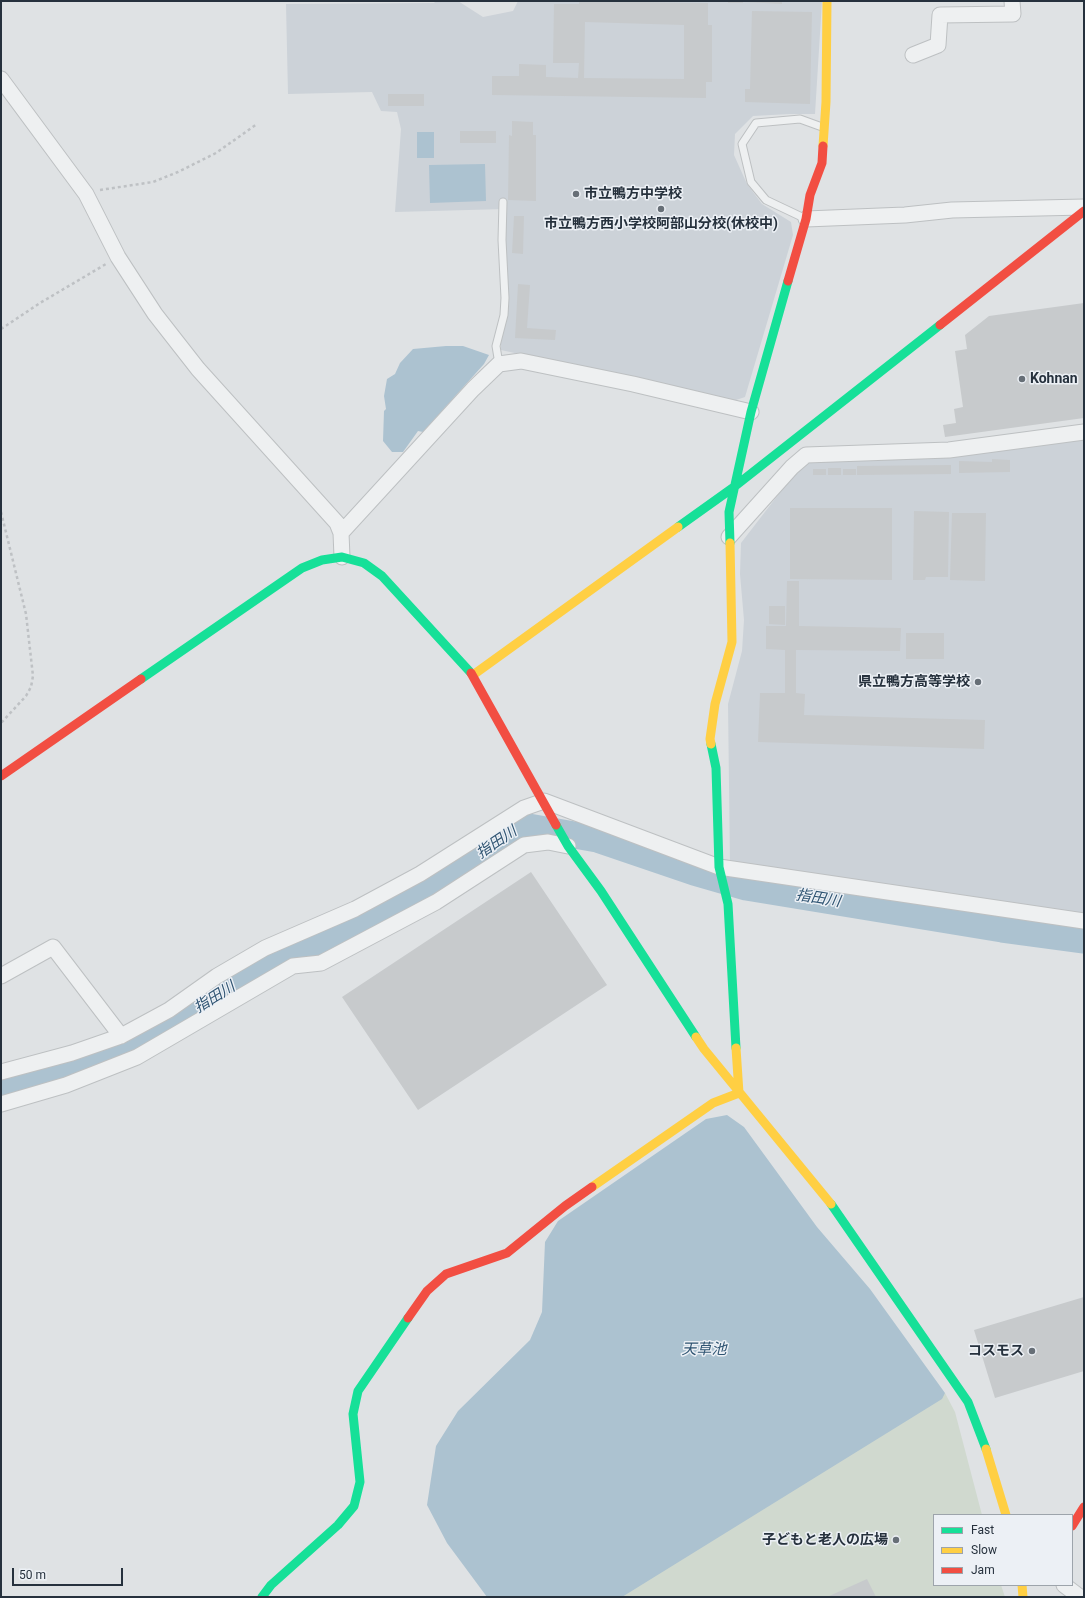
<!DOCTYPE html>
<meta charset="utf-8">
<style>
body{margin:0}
#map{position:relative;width:1085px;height:1598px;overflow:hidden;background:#dfe2e4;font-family:Roboto,sans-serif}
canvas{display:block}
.frame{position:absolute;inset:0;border:2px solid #26313d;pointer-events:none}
.legend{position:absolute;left:933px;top:1514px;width:140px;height:72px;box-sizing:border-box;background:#ecf0f5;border:1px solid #9da4ab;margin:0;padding:5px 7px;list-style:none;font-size:12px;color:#26313d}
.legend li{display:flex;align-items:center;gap:8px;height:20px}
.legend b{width:20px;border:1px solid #9da4ab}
.scale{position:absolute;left:12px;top:1568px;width:111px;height:18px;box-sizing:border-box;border:2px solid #26313d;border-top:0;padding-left:5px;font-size:12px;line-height:14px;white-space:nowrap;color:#26313d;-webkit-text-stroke:3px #ecf0f5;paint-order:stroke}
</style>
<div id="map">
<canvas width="1085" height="1598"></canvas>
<div class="frame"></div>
<ul class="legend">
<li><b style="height:5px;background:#16e098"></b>Fast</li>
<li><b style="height:5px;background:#ffcf43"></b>Slow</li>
<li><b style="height:5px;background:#f24e42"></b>Jam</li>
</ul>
<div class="scale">50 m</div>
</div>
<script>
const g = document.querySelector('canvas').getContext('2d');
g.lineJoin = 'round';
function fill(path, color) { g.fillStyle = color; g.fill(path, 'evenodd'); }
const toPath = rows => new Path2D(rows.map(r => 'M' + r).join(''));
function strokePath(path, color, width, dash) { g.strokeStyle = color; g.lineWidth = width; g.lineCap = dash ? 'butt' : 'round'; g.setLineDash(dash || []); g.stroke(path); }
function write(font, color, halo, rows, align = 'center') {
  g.font = font + ' Roboto,"Noto Sans JP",sans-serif'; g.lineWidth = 3; g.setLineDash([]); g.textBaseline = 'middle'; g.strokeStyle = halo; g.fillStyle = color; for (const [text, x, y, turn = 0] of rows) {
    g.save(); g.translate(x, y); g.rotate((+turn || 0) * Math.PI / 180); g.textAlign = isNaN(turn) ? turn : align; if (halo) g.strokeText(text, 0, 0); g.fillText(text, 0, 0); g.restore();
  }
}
fill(toPath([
 [436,1,458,1,483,17,513,11,518,1,822,1,815,114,790,114,753,116,735,134,734,155,747,184,762,204,791,222,793,235,745,397,736,400,718,398,501,350,501,339,508,299,508,272,503,240,505,209,395,212,401,129,397,112,381,111,372,92,288,94,286,4,434,3],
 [1084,436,1084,916,730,864,728,704,742,651,744,620,740,574,741,543,805,460]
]), '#ccd2d8');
fill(toPath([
 [945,1393,955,1412,982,1515,934,1515,934,1585,1001,1585,1005,1597,619,1597]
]), '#d0d9cf');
fill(toPath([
 [417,132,434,132,434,158,417,158],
 [485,164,486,201,430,203,429,165],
 [446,346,463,346,489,355,484,364,423,432,418,431,403,452,392,452,383,441,384,411,386,409,384,396,387,379,395,374,400,363,413,349],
 [727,1115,744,1127,817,1227,870,1289,945,1393,942,1399,622,1597,487,1597,447,1543,427,1505,436,1446,458,1411,530,1340,542,1312,545,1242,558,1221,706,1119]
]), '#acc2d0');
strokePath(toPath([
 [1,1085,115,1056,182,1019,277,959,404,906,523,826,597,839,694,872,746,887,1002,929,1084,940]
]), '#acc2d0', 27);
fill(toPath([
 [579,1,708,3,708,25,712,25,712,82,706,82,706,98,492,95,492,76,519,76,519,64,546,65,546,77,578,78,579,63,553,63,554,4,579,4],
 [585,22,684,25,684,79,584,78],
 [728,1,743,1,743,3,728,3],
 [745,1,782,1,782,4,745,2],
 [752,11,812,12,810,104,745,102,745,89,750,89],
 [388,94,424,94,424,106,388,106],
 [512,121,533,122,533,135,536,135,536,201,508,200,509,135,512,136],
 [460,131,496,131,496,143,460,143],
 [514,216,524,216,523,254,512,253],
 [518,284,530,285,527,328,556,330,555,340,515,338],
 [1084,303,1084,418,945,437,943,425,956,423,954,409,963,407,955,351,967,349,965,335,989,316],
 [992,459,1010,460,1010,472,959,473,959,461,992,462],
 [951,465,951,474,857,475,857,466],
 [828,468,841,468,841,475,828,475],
 [813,469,826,469,826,475,813,475],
 [843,469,856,469,856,475,843,475],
 [790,508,892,508,892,580,790,579],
 [914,511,949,512,948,577,926,577,925,580,913,580],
 [952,513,986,513,985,581,950,580],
 [787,581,799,581,799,626,901,628,900,651,796,650,796,693,805,694,804,715,985,720,984,749,758,742,760,693,785,693,785,650,766,649,766,626,786,626],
 [769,606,785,606,785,625,769,624],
 [906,633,944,633,944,659,906,659],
 [531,872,607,985,418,1110,342,997],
 [1084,1297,1084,1371,995,1398,974,1330],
 [867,1579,876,1597,827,1597]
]), '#c7cacc');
const lane = toPath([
 [804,218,766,200,751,182,742,144,756,123,800,119,822,127],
 [499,364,496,346,504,315,505,298,502,240,503,202]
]);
const street = toPath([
 [913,55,938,45,940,15,1013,14,1012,1],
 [1,79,86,194,118,257,155,314,198,369,337,523,341,533,342,557],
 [806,219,905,215,952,210,1084,207],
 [341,533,473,389,499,364,521,361,633,384,751,412],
 [729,537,792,467,806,455,949,450,1084,432],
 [1,976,53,947,121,1036],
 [1,1072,72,1053,121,1036,169,1010,217,976,265,948,355,909,420,874,524,808,544,801,719,867,1084,921],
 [1,1104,66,1085,137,1057,293,966,321,963,436,902,524,845,548,842,568,846],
 [1064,1585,1080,1597]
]);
strokePath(lane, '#bdc0c2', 9);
strokePath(street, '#bdc0c2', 17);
strokePath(toPath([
 [100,190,153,182,178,172,216,153,257,124],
 [1,329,40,303,106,264],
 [1,512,26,614,33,676,31,687,26,696,1,723]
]), '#bec1c4', 2.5, [3, 3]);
strokePath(lane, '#eef0f1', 7);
strokePath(street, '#eef0f1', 15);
strokePath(toPath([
 [678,527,734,487,940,325],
 [730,543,729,512,751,412,788,281],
 [141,679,302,568,322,560,342,557,364,563,382,576,471,673],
 [711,744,716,768,719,867,728,904,736,1048],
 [556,825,568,846,601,891,696,1037],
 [831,1204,968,1402,986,1449],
 [262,1597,271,1585,338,1525,354,1506,360,1482,353,1414,358,1391,408,1318]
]), '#16e098', 9);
strokePath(toPath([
 [823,146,826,102,827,1],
 [473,675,678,527],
 [711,744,710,739,715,704,732,642,730,543],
 [696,1037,704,1049,831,1204],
 [592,1187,713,1103,739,1093,736,1048],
 [986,1449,1006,1515],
 [1022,1585,1023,1597]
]), '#ffcf43', 9);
strokePath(toPath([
 [788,281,806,219,810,195,822,163,823,146],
 [940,325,1084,211],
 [471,673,556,825],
 [1,776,141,679],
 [408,1318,427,1291,446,1274,507,1253,565,1206,592,1187],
 [1072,1526,1084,1507]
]), '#f24e42', 9);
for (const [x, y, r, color] of [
 [576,194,4,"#676f77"],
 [661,209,4,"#676f77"],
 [1022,379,4,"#676f77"],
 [978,682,4,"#676f77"],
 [1032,1351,4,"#676f77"],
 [896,1540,4,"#676f77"]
]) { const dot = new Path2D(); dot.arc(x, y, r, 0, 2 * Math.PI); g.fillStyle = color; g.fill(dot); strokePath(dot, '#ecf0f5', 1.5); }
write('bold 14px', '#26313d', '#ecf0f5', [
 ["市立鴨方中学校",584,194,"left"],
 ["市立鴨方西小学校阿部山分校(休校中)",661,224,"center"],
 ["Kohnan",1030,379,"left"],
 ["県立鴨方高等学校",970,682],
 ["コスモス",1024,1351],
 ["子どもと老人の広場",888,1540]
], 'right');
write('italic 15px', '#2f5472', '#ecf0f5', [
 ["指田川",497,843,-34],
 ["指田川",818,899,9],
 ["指田川",215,998,-32],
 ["天草池",704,1350]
]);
</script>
